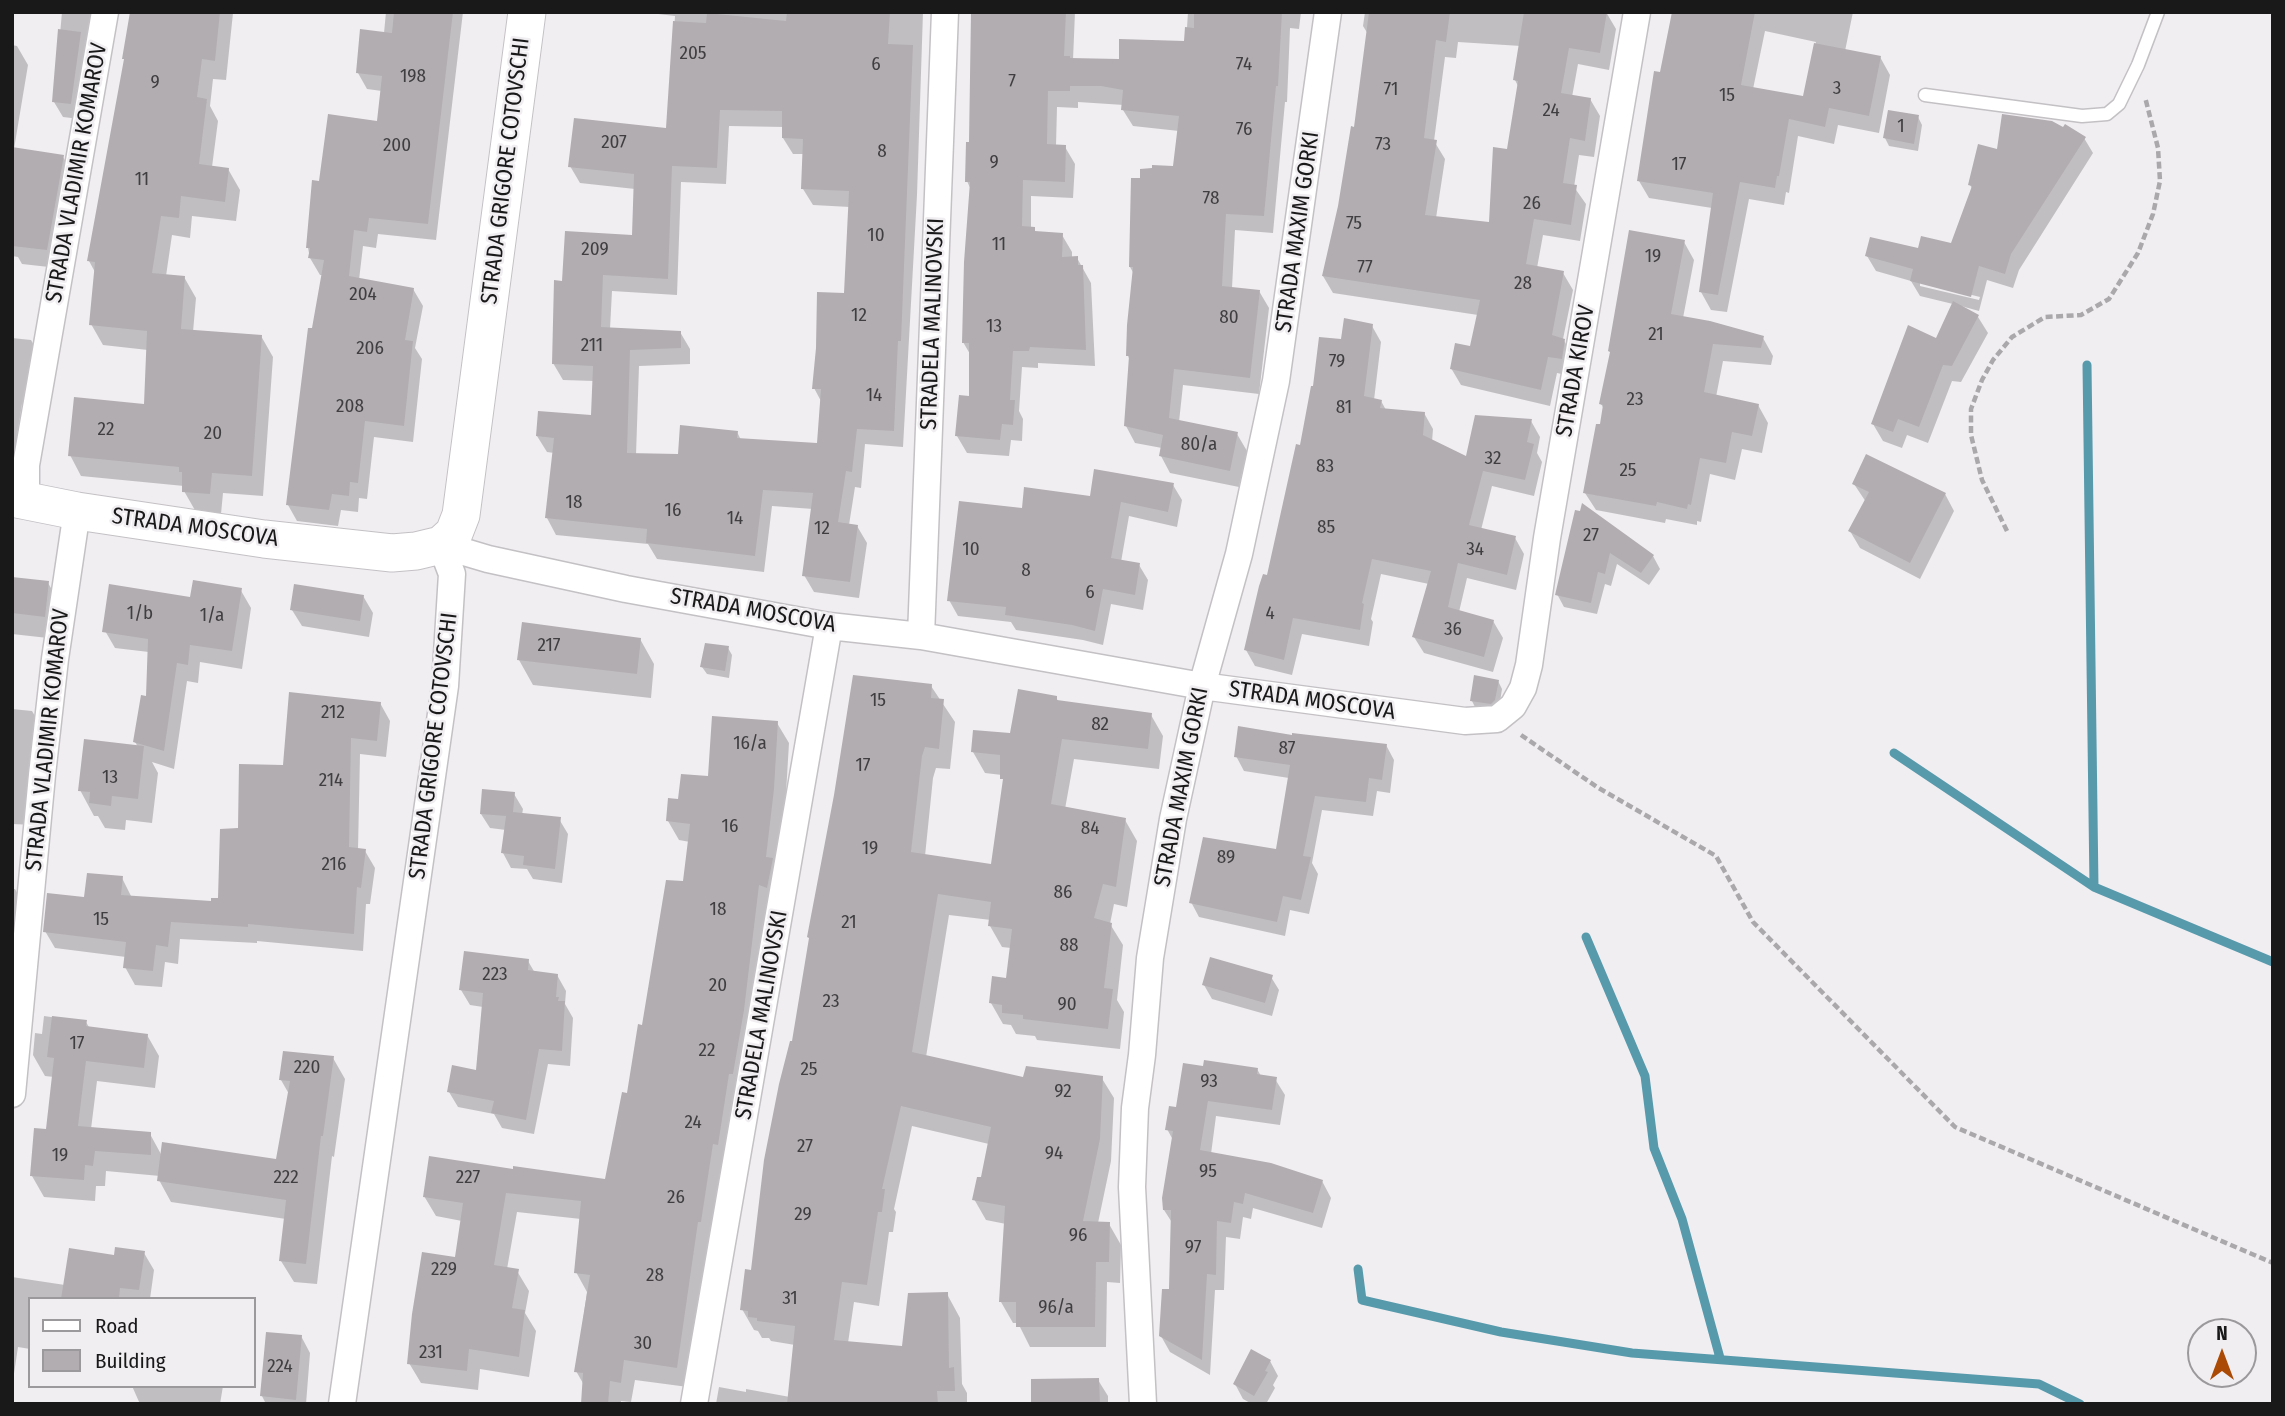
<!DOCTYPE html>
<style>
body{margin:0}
#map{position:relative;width:2285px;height:1416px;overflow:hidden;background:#f1eef2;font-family:"Fira Sans Condensed",sans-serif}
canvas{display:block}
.frame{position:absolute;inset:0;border:14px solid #1a191a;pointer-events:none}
.legend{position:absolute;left:28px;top:1297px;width:228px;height:91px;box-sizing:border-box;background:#f1eef2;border:2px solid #9b999c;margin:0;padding:9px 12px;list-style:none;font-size:21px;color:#1a191a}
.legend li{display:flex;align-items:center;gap:14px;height:35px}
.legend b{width:35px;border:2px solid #9b999c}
.north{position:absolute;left:2187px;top:1318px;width:70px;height:70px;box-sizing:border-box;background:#f1eef2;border:2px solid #9b999c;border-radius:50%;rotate:0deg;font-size:19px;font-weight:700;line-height:28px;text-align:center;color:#1a191a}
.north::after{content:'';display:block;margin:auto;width:24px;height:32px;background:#ab4a04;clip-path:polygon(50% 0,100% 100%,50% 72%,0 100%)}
</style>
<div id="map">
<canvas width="2285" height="1416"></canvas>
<div class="frame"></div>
<ul class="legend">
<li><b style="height:9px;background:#fff"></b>Road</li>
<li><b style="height:19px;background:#b1adb1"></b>Building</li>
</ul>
<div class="north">N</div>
</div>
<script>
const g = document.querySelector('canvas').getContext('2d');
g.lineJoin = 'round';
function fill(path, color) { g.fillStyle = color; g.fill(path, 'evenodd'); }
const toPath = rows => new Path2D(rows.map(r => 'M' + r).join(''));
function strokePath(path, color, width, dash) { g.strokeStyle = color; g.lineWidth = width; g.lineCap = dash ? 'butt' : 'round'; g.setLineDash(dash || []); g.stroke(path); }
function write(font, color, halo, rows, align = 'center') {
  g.font = font + ' "Fira Sans Condensed",sans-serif'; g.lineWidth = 5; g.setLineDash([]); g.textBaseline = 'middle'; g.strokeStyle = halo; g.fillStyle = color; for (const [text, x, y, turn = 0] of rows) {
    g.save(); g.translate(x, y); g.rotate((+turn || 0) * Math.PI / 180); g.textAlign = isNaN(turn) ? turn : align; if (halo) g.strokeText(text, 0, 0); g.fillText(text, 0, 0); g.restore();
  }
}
fill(toPath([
 [62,12,97,12,80,119,63,117,54,102],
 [132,12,236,12,233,13,226,80,213,79,210,106,218,121,212,167,228,169,240,190,236,221,192,216,190,238,172,235,166,276,184,277,196,298,193,332,261,336,273,357,263,496,223,493,221,514,196,512,184,491,184,486,81,476,70,455,146,406,148,350,103,345,91,324,95,272,89,261,126,62],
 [386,12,463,12,436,240,378,234,376,248,363,246,359,280,413,289,423,306,415,348,422,359,413,442,374,437,367,499,359,498,358,512,341,510,338,526,297,521,288,505,324,275,320,275,310,258,308,248,320,183,378,123,382,91,367,89,358,73,384,33],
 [657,12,923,12,917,195,903,447,865,444,861,488,855,487,849,525,857,526,867,543,859,598,814,592,804,575,813,509,772,506,764,572,657,559,648,544,556,535,547,518,554,453,547,452,537,436,593,417,594,381,563,380,553,363,563,283,633,237,635,189,580,183,570,166,668,129,675,16,658,14],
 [729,126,784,127,783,138,793,154,804,154,803,189,813,205,850,207,846,295,814,388,822,403,819,445,741,440,737,432,679,456,636,455,639,366,690,364,690,349,680,332,610,329,612,291,677,295,681,182,726,184],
 [972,12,1075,12,1073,60,1120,61,1186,43,1188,12,1301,12,1299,29,1290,28,1287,102,1285,102,1273,233,1235,230,1232,288,1259,291,1269,308,1259,394,1183,385,1179,422,1237,434,1247,451,1239,487,1170,473,1161,456,1162,448,1135,443,1126,426,1130,361,1128,356,1134,274,1130,267,1142,180,1175,168,1179,131,1133,126,1123,110,1124,105,1078,102,1078,108,1057,107,1056,146,1065,147,1075,164,1073,198,1031,196,1031,229,1037,233,1062,235,1072,252,1072,258,1077,258,1091,283,1095,366,1038,363,1038,368,1022,367,1019,411,1023,419,1022,441,1011,440,1009,456,967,453,957,436,970,398,970,354,963,342,971,190,967,181,971,144],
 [1365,12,1606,12,1616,29,1609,70,1578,64,1572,97,1590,99,1600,116,1594,157,1579,155,1574,187,1586,204,1580,241,1543,235,1537,268,1563,273,1573,290,1563,339,1574,358,1571,376,1557,373,1550,406,1461,385,1451,368,1472,348,1478,315,1333,293,1323,276,1356,129,1368,34,1363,26],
 [1458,42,1521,46,1515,80,1518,86,1508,151,1490,224,1436,218,1445,159,1434,141,1445,57,1456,58],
 [1673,12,1853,12,1845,51,1880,57,1890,75,1879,133,1838,125,1834,144,1798,136,1789,193,1786,192,1784,205,1749,199,1727,312,1711,310,1701,292,1712,208,1649,198,1639,181],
 [1765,31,1816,42,1804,98,1753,89],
 [12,45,17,46,28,65,14,149,63,157,74,176,58,268,22,264,18,257,12,256],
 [1918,117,1922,125,1918,151,1889,146,1885,138],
 [2084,138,2093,153,2019,270,2013,288,1987,280,1979,311,1961,306,1978,317,1988,333,1961,382,1952,381,1928,443,1907,435,1902,448,1883,441,1873,424,1936,340,1953,304,1920,296,1911,281,1876,271,1867,256,1952,245,1973,190,1970,185,1998,151],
 [1920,282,1980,297,1979,300,1920,286],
 [1684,242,1694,260,1683,318,1763,338,1773,356,1771,365,1723,361,1716,397,1758,405,1768,423,1762,453,1742,449,1735,480,1710,474,1701,522,1697,521,1697,525,1666,519,1665,523,1596,510,1585,493,1601,426,1604,409,1601,404],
 [1372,326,1381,342,1374,400,1381,401,1386,410,1424,413,1433,429,1432,442,1468,459,1531,421,1540,437,1537,453,1542,462,1534,496,1492,486,1481,530,1515,538,1524,554,1516,590,1467,578,1459,612,1493,621,1503,638,1493,672,1424,653,1414,637,1429,584,1381,574,1371,619,1373,622,1369,646,1302,634,1292,675,1255,666,1246,650,1268,577,1302,447,1343,341],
 [12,338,31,340,42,360,34,404,22,404,12,469],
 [1854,484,1945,494,1954,511,1920,579,1860,548,1850,531,1866,502],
 [1173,485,1182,500,1177,527,1129,516,1121,562,1139,565,1148,580,1143,610,1111,604,1103,645,1083,640,1016,630,1011,622,958,616,949,600,1091,498],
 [1576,512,1653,556,1660,569,1649,585,1617,564,1611,586,1605,584,1597,614,1564,607,1557,594],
 [12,579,48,583,61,605,57,639,12,634],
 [240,589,251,608,242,669,200,662,198,683,187,681,174,769,152,762,158,773,152,823,126,820,125,830,105,828,98,816,94,816,80,790,138,747,135,742,148,698,149,652,115,648,104,629,192,599],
 [363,596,373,613,369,637,302,626,292,610],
 [640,639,654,664,651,698,533,685,519,660],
 [728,648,732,655,729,678,707,674,702,667],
 [1498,681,1502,689,1499,708,1476,709,1472,701],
 [931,686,955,722,950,769,936,768,933,778,925,856,992,866,1004,782,1002,775,985,773,973,752,1011,735,1056,698,1059,702,1151,715,1163,736,1159,769,1074,759,1065,809,1125,820,1137,841,1127,907,1114,904,1110,924,1123,945,1117,1000,1124,1012,1120,1049,1037,1040,1035,1036,1016,1034,1011,1025,1003,1024,991,1003,1008,980,1011,948,1002,947,990,926,991,920,949,915,926,1057,1024,1079,1101,1077,1114,1098,1111,1161,1098,1223,1109,1224,1121,1245,1120,1283,1107,1282,1106,1347,1030,1347,1018,1323,1013,1323,1001,1302,1006,1224,986,1220,974,1199,982,1179,989,1144,912,1126,894,1209,896,1212,893,1232,889,1232,879,1306,854,1302,848,1343,873,1404,716,1404,719,1387,746,1392,746,1389,790,1397,795,1345,771,1341,769,1338,762,1338,758,1331,754,1330,742,1309,752,1272,793,1043],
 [380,703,390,721,386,757,360,754,358,850,365,851,375,868,370,904,366,904,363,951,257,941,257,943,180,939,178,964,165,962,162,987,135,985,125,967,126,957,55,948,45,931,86,899,122,878,132,898,213,903,220,900,240,830,284,766],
 [12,709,32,711,45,733,35,825,12,824],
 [777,723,789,743,785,810,688,1387,635,1380,631,1402,621,1401,621,1404,583,1404,584,1385,576,1371,587,1292,576,1272,581,1219,517,1212,507,1269,517,1271,529,1291,525,1313,536,1331,529,1377,480,1369,478,1390,421,1383,409,1363,456,1259,462,1221,436,1216,424,1196,514,1171,606,1181,644,1027,685,883,690,842,679,840,668,821,680,801],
 [1386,745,1394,760,1390,793,1377,791,1373,816,1322,810,1312,863,1318,874,1309,914,1290,910,1285,936,1199,917,1191,902,1277,851,1289,778,1244,771,1236,756],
 [514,794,523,809,522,815,559,819,568,834,562,883,533,879,527,869,511,868,503,853,506,830,490,828,481,814],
 [12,889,15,889,27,911,23,949,12,948],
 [528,961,535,973,557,975,566,991,565,1004,573,1018,570,1066,548,1064,534,1134,502,1128,494,1114,458,1107,449,1092,478,1072,483,1007,470,1005,461,990],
 [1271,977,1279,990,1272,1016,1212,999,1204,985],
 [44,1016,86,1022,90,1029,147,1035,159,1056,155,1088,97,1081,91,1129,150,1134,162,1156,278,1161,289,1094,281,1080,333,1058,345,1079,334,1157,332,1156,317,1284,294,1282,281,1261,286,1219,171,1202,159,1180,160,1176,106,1171,105,1186,96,1186,95,1201,44,1197,32,1176,48,1131,54,1077,45,1076,33,1055,35,1033,42,1034],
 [1257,1069,1261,1076,1275,1079,1285,1095,1280,1125,1216,1116,1211,1154,1322,1181,1331,1198,1322,1228,1253,1208,1251,1219,1243,1217,1240,1239,1226,1237,1224,1290,1215,1290,1210,1375,1170,1352,1161,1336,1170,1291,1173,1224,1164,1210,1173,1140,1167,1129,1178,1109],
 [144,1253,154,1270,150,1299,30,1299,30,1349,18,1347,12,1387,12,1277,65,1285,116,1257],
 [947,1294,960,1318,962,1384,967,1393,967,1404,899,1404,903,1348],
 [301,1336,310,1353,306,1404,266,1404,262,1396],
 [1270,1361,1278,1376,1273,1385,1275,1388,1266,1404,1252,1404,1243,1399,1235,1384],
 [1098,1380,1108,1396,1108,1404,1033,1404],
 [132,1386,223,1386,220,1404,140,1404]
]), '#0003');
strokePath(toPath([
 [2087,365,2094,887],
 [1894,753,2094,887,2273,962],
 [1586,937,1645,1076,1654,1148,1682,1219,1720,1358],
 [1358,1269,1362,1300,1501,1332,1632,1353,2039,1384,2080,1404]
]), '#579aac', 9);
fill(toPath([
 [130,12,220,12,215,61,202,59,197,97,207,99,199,164,229,168,225,202,181,196,179,218,161,216,152,273,185,276,181,329,262,335,252,476,212,473,210,494,182,492,182,472,179,472,179,467,68,456,74,397,144,404,147,331,89,325,95,262,87,261,124,59,122,59],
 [394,12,453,12,428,224,369,218,367,232,354,230,349,276,414,288,405,340,413,341,404,426,365,421,358,483,350,482,349,496,332,494,329,510,286,505,308,328,312,328,324,260,308,258,310,248,306,248,312,180,319,181,328,114,377,121,382,76,356,73,360,29,392,33],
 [787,12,890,12,888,44,913,45,901,341,898,341,894,431,857,429,852,472,846,471,838,522,858,525,850,582,802,576,813,493,763,490,755,556,646,543,647,529,545,518,554,438,536,436,538,411,591,415,593,366,552,364,554,280,562,281,565,231,632,235,634,174,568,167,574,118,666,128,673,21,706,23,707,13,786,21],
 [720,110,782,111,782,138,803,139,801,189,849,191,844,293,817,292,816,348,812,389,821,389,817,443,737,438,738,431,680,425,678,454,627,453,630,350,681,348,681,331,601,327,603,275,668,279,672,166,717,168],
 [971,12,1066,12,1064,56,1070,56,1070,58,1119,59,1119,39,1184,41,1185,27,1194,28,1194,12,1282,12,1278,86,1276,86,1264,216,1226,214,1222,286,1260,290,1250,378,1174,369,1169,418,1238,432,1230,471,1159,456,1163,435,1124,426,1129,356,1126,356,1127,325,1133,267,1129,267,1131,178,1140,178,1140,169,1152,168,1152,165,1173,166,1179,116,1121,110,1123,90,1101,86,1070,86,1070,91,1048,91,1047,144,1066,145,1065,182,1023,180,1022,226,1035,227,1035,231,1063,233,1062,257,1078,256,1078,265,1083,265,1086,350,1030,347,1029,351,1013,351,1010,400,1015,400,1013,425,1002,424,1000,440,955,436,959,395,969,396,969,343,962,343,964,262,970,182,965,182,966,142,969,142],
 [1369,12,1450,12,1446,42,1436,40,1424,138,1437,140,1425,215,1489,222,1493,147,1507,149,1518,81,1513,80,1524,12,1607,12,1600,53,1569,48,1561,93,1591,98,1585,141,1570,138,1563,183,1577,185,1571,225,1534,219,1526,264,1564,271,1552,335,1565,339,1562,359,1548,357,1541,390,1450,369,1455,343,1470,346,1480,300,1322,276,1338,206,1351,126,1354,127],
 [1672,12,1755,12,1741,85,1803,96,1814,43,1881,56,1869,116,1829,108,1825,127,1789,119,1779,176,1777,176,1775,188,1740,182,1718,295,1699,292,1713,193,1637,181,1654,71,1660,72],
 [58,29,81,32,71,104,52,102],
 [1888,110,1919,115,1914,144,1883,138],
 [2002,114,2052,121,2063,127,2065,124,2086,137,2011,254,2005,274,1979,266,1971,297,1910,281,1913,269,1865,256,1870,237,1918,248,1921,236,1951,243,1972,186,1968,185,1978,144,1997,149],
 [12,147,64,155,47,250,12,246],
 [1629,230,1685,240,1671,314,1710,321,1764,336,1761,348,1713,344,1704,392,1759,404,1752,436,1732,432,1726,463,1700,458,1691,505,1688,504,1687,509,1657,502,1656,506,1583,493,1596,424,1600,424,1603,405,1599,404,1610,352,1608,351],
 [1953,301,1979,315,1952,366,1943,365,1919,427,1898,419,1893,432,1871,424,1908,325,1936,338],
 [1344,318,1373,324,1364,396,1382,400,1380,408,1425,412,1423,435,1466,456,1475,415,1532,419,1527,442,1534,444,1525,480,1483,471,1469,525,1516,536,1507,575,1458,563,1448,607,1494,620,1484,657,1412,637,1431,571,1372,559,1362,603,1364,604,1360,630,1293,618,1284,660,1244,650,1259,586,1263,574,1267,575,1296,444,1300,445,1311,386,1313,386,1319,337,1341,339],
 [1866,454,1946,493,1910,563,1848,531,1869,492,1852,484],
 [1094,469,1174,483,1168,512,1121,502,1111,558,1140,563,1135,595,1103,589,1095,631,1072,625,1005,615,1006,607,947,601,959,501,1022,508,1024,487,1090,496],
 [1582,503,1654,555,1641,573,1610,553,1605,574,1598,572,1591,603,1555,595,1575,510,1580,511],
 [12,577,49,581,45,617,12,613],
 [193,580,242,588,232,651,190,645,188,665,177,663,164,751,133,742,141,695,146,696,148,639,102,632,109,584,190,597],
 [294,584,364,595,360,621,290,610],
 [522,622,641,638,637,674,517,660],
 [705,643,729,646,725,671,700,667],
 [853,675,932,684,931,698,944,699,939,749,925,747,922,756,911,852,991,864,1003,779,1000,779,1000,755,971,752,973,730,1010,733,1018,689,1057,696,1057,700,1152,713,1148,749,1062,739,1051,804,1126,818,1116,887,1103,884,1094,918,1112,923,1104,988,1113,989,1108,1029,1023,1019,1023,1015,1002,1013,1002,1005,989,1003,992,976,1006,978,1012,929,988,926,991,902,938,894,912,1052,1023,1077,1026,1066,1103,1076,1100,1139,1083,1221,1110,1222,1109,1262,1096,1262,1095,1327,1016,1327,1016,1302,999,1302,1005,1206,972,1200,977,1177,981,1177,991,1127,901,1106,882,1189,885,1189,882,1212,878,1212,867,1285,842,1282,834,1340,902,1346,908,1293,948,1292,949,1368,954,1367,955,1391,937,1391,938,1404,787,1404,795,1326,757,1321,757,1318,748,1317,748,1311,740,1310,745,1269,751,1270,764,1160,779,1084,790,1041,792,1041,809,938,807,937,834,795],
 [1474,675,1499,680,1495,700,1491,704,1470,701],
 [289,692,381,702,377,741,351,738,349,847,366,849,361,888,357,887,354,934,248,924,248,927,171,922,168,947,156,945,153,971,123,968,126,942,43,932,47,893,84,897,87,873,123,876,121,895,211,901,211,898,218,898,220,829,238,828,239,764,283,765],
 [712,716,778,721,774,789,766,857,773,858,767,888,759,885,744,1010,733,1074,729,1074,718,1145,713,1144,701,1222,698,1222,677,1368,624,1360,621,1383,610,1381,608,1404,581,1404,583,1373,574,1372,590,1275,574,1273,581,1201,506,1193,494,1265,519,1269,512,1308,525,1310,519,1357,469,1349,467,1371,407,1364,412,1314,422,1252,455,1257,463,1203,423,1197,429,1156,513,1169,513,1166,605,1179,622,1092,627,1093,638,1024,642,1025,666,880,683,881,690,824,666,821,668,798,678,799,681,774,708,776],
 [1238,726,1292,735,1292,733,1387,744,1382,780,1369,778,1366,802,1315,796,1303,856,1311,857,1301,900,1283,896,1277,922,1189,903,1203,837,1276,849,1290,765,1234,757],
 [84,739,144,746,138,799,112,796,111,806,89,803,90,792,78,791],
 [482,789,515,792,513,812,561,817,555,869,523,865,524,856,501,853,506,816,480,814],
 [464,951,529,959,528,970,558,974,556,997,559,997,558,1001,565,1001,562,1051,539,1049,526,1120,491,1113,494,1101,447,1092,452,1065,476,1070,483,993,459,990],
 [1210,957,1273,975,1265,1003,1202,985],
 [52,1016,87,1020,86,1026,148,1034,144,1068,86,1061,78,1126,151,1132,151,1155,95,1151,93,1166,85,1165,84,1180,30,1176,34,1128,46,1129,54,1058,47,1057],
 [283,1051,334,1056,323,1136,321,1136,306,1264,279,1261,286,1200,157,1181,162,1142,276,1159,290,1081,279,1080],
 [1204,1060,1258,1068,1257,1074,1277,1077,1272,1110,1208,1101,1200,1150,1271,1163,1323,1180,1313,1213,1245,1193,1243,1204,1234,1202,1231,1223,1217,1221,1216,1275,1207,1274,1202,1360,1159,1336,1162,1289,1169,1289,1171,1210,1163,1210,1162,1198,1173,1131,1165,1130,1169,1106,1176,1107,1183,1063,1203,1066],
 [115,1247,145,1251,139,1290,120,1288,119,1299,61,1299,69,1248,114,1255],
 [266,1332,302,1335,296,1400,260,1396],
 [1251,1349,1271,1360,1265,1371,1268,1372,1254,1396,1233,1384],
 [1099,1378,1100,1404,1031,1404,1031,1379]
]), '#b1adb1');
const lane = toPath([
 [1925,95,2082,116,2107,114,2119,104,2138,65,2158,12]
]);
const street = toPath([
 [26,500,26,465,105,12],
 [441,545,488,559,626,589,829,626,921,636,1202,686,1465,721,1497,719,1513,706,1523,688,1529,665,1547,538,1637,12],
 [921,636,945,12],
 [12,1094,42,775,55,659,77,511],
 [342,1404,445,686,452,574,441,545],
 [694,1404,829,626],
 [1143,1404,1132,1187,1135,1108,1142,1055,1150,958,1173,819,1202,686,1239,554,1276,381,1328,12]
]);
const secondary = toPath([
 [12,498,77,511,264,539,392,553,416,551,441,545,454,533,461,515,527,12]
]);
strokePath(lane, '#c4c1c5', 15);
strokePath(street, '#c4c1c5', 29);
strokePath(secondary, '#c4c1c5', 39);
strokePath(toPath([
 [2007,531,1982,480,1971,435,1971,409,1982,380,1993,360,2012,337,2045,317,2081,315,2109,299,2138,253,2153,214,2160,181,2158,148,2145,97],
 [1521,735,1597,787,1716,856,1753,922,1955,1127,2273,1263]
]), '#aaa8ab', 4.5, [7, 3.5]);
strokePath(lane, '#fff', 12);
strokePath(street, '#fff', 26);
strokePath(secondary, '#fff', 37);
write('19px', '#403e40', null, [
 ["205",693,54],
 ["6",876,65],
 ["74",1244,65],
 ["198",413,77],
 ["7",1012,82],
 ["9",155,83],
 ["3",1837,89],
 ["71",1391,90],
 ["15",1727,96],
 ["24",1551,111],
 ["1",1901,127],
 ["76",1244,130],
 ["207",614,143],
 ["73",1383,145],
 ["200",397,146],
 ["8",882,152],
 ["9",994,163],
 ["17",1679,165],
 ["11",142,180],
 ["78",1211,199],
 ["26",1532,204],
 ["75",1354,224],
 ["10",876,236],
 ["11",999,245],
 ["209",595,250],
 ["19",1653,257],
 ["77",1365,268],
 ["28",1523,284],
 ["204",363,295],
 ["12",859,316],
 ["80",1229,318],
 ["13",994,327],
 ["21",1656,335],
 ["211",592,346],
 ["206",370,349],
 ["79",1337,362],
 ["14",874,396],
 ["23",1635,400],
 ["208",350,407],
 ["81",1344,408],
 ["22",106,430],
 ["20",213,434],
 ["80/a",1199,445],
 ["32",1493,459],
 ["83",1325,467],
 ["25",1628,471],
 ["18",574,503],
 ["16",673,511],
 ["14",735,519],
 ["85",1326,528],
 ["12",822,529],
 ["27",1591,536],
 ["10",971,550],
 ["34",1475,550],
 ["8",1026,571],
 ["6",1090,593],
 ["1/b",140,614],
 ["4",1270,614],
 ["1/a",212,616],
 ["36",1453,630],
 ["217",549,646],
 ["15",878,701],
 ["212",333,713],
 ["82",1100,725],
 ["16/a",750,744],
 ["87",1287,749],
 ["17",863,766],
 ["13",110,778],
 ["214",331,781],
 ["16",730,827],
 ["84",1090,829],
 ["19",870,849],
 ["89",1226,858],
 ["216",334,865],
 ["86",1063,893],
 ["18",718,910],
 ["15",101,920],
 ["21",849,923],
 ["88",1069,946],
 ["223",495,975],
 ["20",718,986],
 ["23",831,1002],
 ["90",1067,1005],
 ["17",77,1044],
 ["22",707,1051],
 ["220",307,1068],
 ["25",809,1070],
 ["93",1209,1082],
 ["92",1063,1092],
 ["24",693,1123],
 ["27",805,1147],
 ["94",1054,1154],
 ["19",60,1156],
 ["95",1208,1172],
 ["222",286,1178],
 ["227",468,1178],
 ["26",676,1198],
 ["29",803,1215],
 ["96",1078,1236],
 ["97",1193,1248],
 ["229",444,1270],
 ["28",655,1276],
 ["31",790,1299],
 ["96/a",1056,1308],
 ["30",643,1344],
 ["231",431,1353],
 ["224",280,1367]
]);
write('23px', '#1a191a', '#f1eef2', [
 ["STRADA GRIGORE COTOVSCHI",506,171,-83],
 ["STRADA VLADIMIR KOMAROV",77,173,-80],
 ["STRADA MAXIM GORKI",1298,232,-82],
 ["STRADELA MALINOVSKI",933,324,-88],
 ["STRADA KIROV",1576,371,-80],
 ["STRADA MOSCOVA",195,528,8],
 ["STRADA MOSCOVA",753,611,10],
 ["STRADA MOSCOVA",1312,701,8],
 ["STRADA VLADIMIR KOMAROV",48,740,-84],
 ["STRADA GRIGORE COTOVSCHI",434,746,-83],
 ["STRADA MAXIM GORKI",1182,787,-79],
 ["STRADELA MALINOVSKI",762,1015,-80]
]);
</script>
